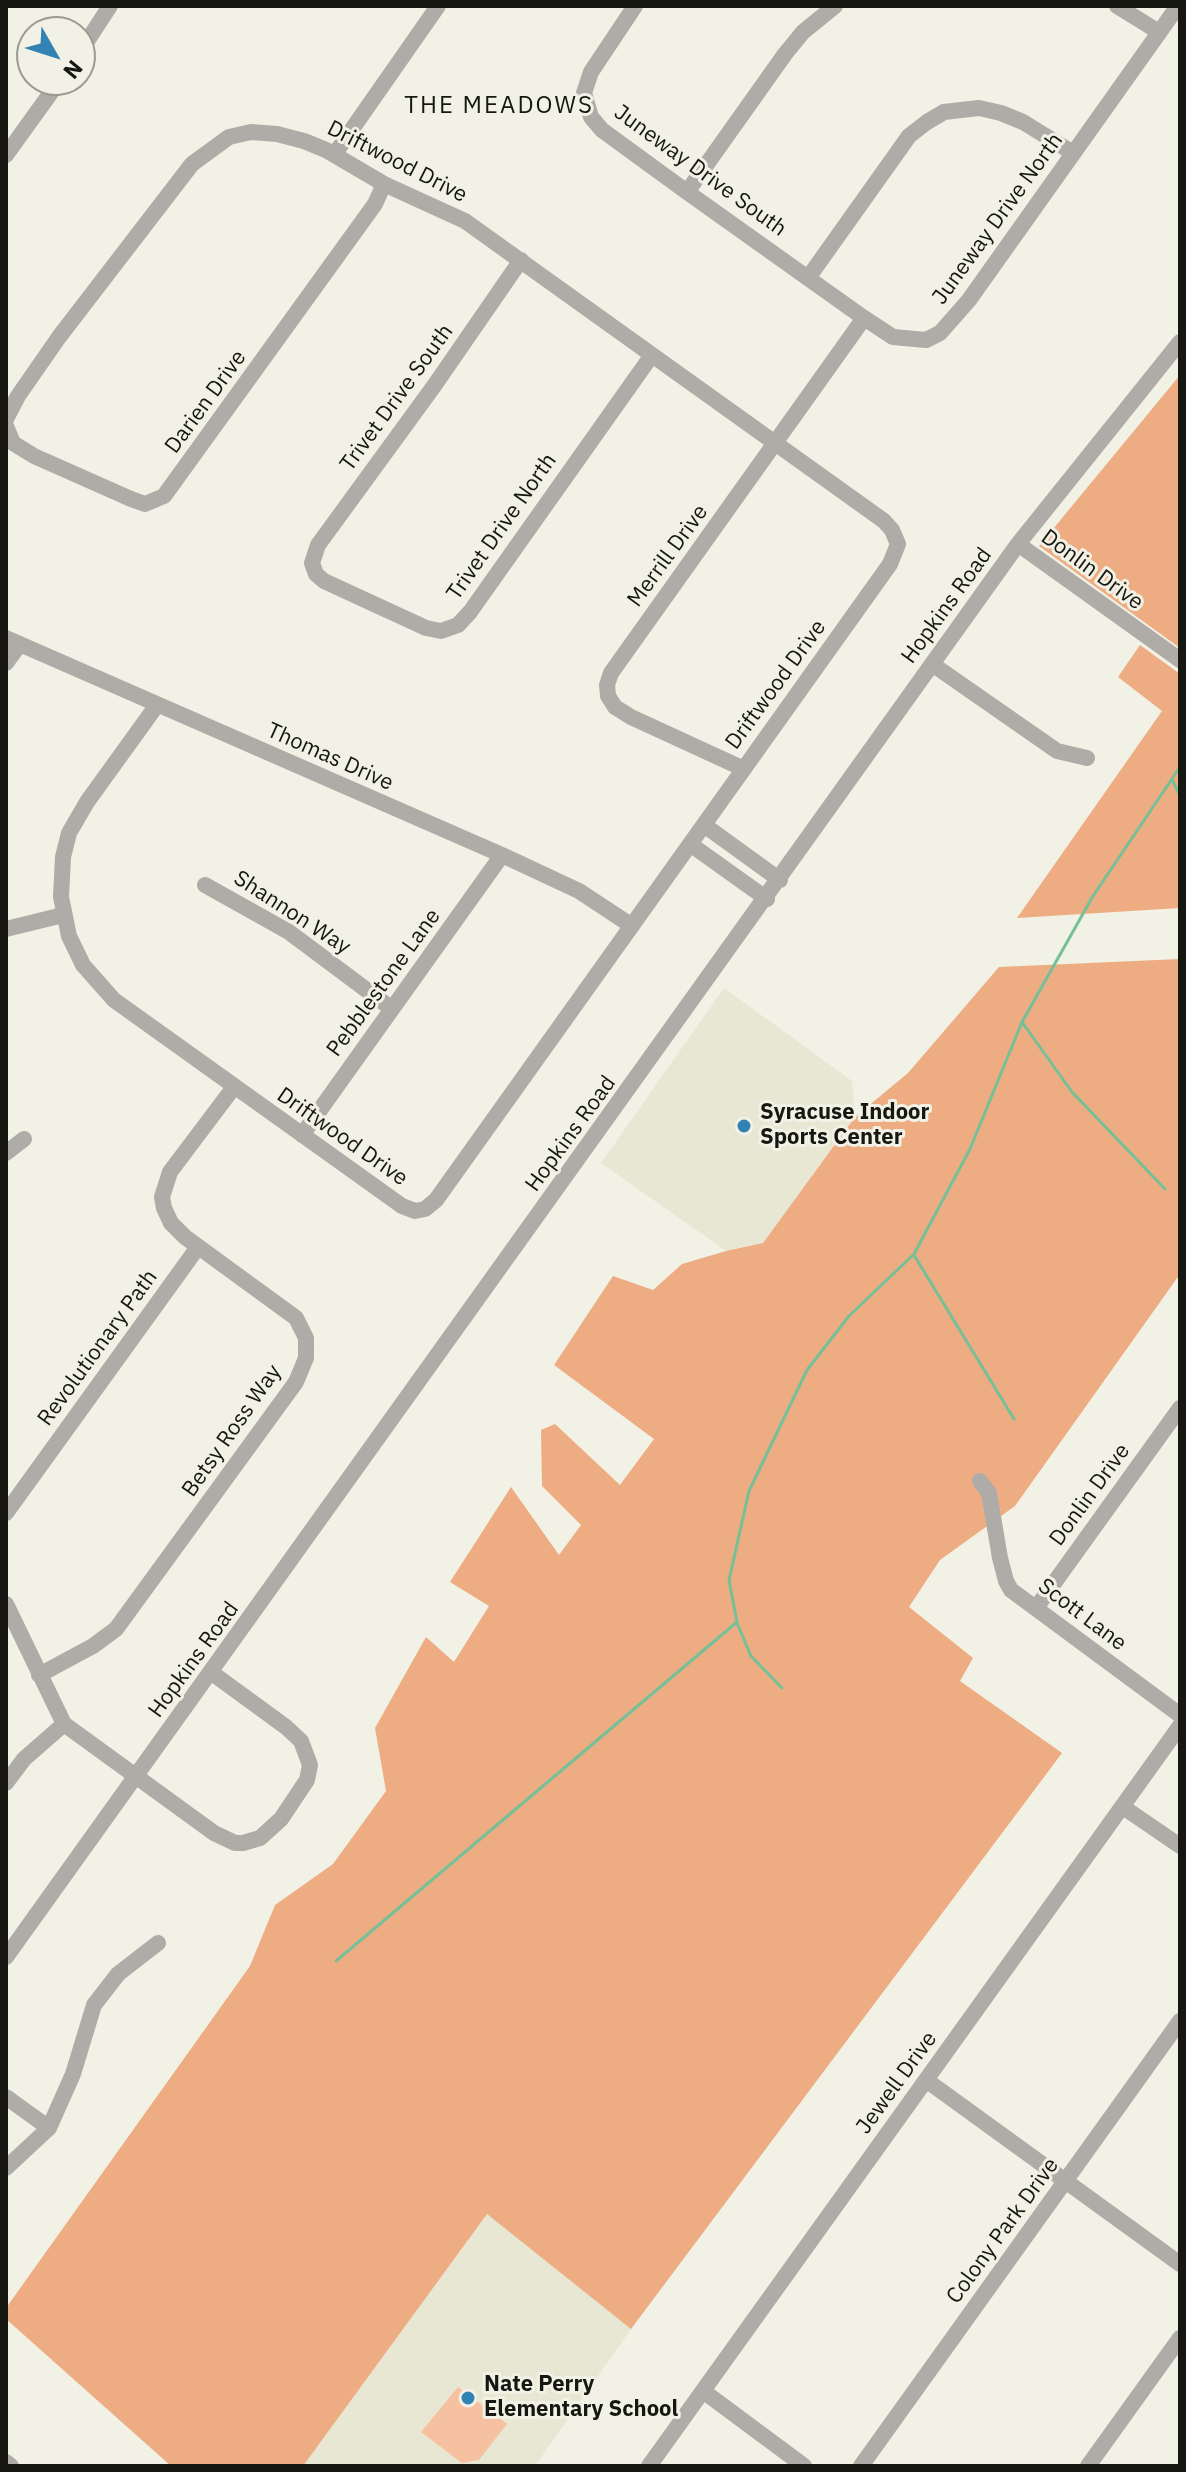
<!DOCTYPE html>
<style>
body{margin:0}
#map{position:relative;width:1186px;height:2472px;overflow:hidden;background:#f1f1e5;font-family:"IBM Plex Sans",sans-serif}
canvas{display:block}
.frame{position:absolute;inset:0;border:8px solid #171712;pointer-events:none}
.north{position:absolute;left:16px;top:16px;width:80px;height:80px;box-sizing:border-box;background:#f1f1e5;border:2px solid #9a9a91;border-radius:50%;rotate:129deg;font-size:22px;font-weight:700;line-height:32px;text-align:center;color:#171712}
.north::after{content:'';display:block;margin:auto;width:28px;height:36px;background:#3283b4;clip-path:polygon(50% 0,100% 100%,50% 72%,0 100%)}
</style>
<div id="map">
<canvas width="1186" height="2472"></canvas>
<div class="frame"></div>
<div class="north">N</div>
</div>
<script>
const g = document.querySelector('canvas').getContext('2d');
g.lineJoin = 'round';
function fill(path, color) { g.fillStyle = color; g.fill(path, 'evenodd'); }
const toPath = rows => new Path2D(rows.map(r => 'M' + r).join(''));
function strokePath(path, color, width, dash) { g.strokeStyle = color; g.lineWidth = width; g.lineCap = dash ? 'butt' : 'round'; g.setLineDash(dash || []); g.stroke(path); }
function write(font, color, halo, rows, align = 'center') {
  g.font = font + ' "IBM Plex Sans",sans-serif'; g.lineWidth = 6; g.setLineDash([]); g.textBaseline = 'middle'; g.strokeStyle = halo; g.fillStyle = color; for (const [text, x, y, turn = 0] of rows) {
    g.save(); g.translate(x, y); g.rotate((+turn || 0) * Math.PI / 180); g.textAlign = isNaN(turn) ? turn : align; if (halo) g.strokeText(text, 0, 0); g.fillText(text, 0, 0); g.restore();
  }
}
fill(toPath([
 [724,988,852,1081,855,1117,763,1243,726,1251,601,1163],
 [487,2213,631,2329,535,2466,303,2466]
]), '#e7e7d3');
fill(toPath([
 [458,2387,507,2424,479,2460,462,2463,421,2432]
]), '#f6c1a0');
fill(toPath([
 [1180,375,1180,648,1039,546],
 [1140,645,1180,674,1180,908,1017,918,1162,711,1118,677],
 [1180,959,1180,1274,1015,1506,940,1560,909,1607,973,1658,960,1681,1062,1753,631,2329,487,2214,303,2466,171,2466,6,2319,6,2308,250,1966,275,1905,333,1864,386,1791,375,1728,426,1637,454,1662,489,1606,450,1582,511,1487,559,1555,581,1525,542,1486,541,1430,555,1424,620,1485,654,1439,554,1365,613,1276,653,1290,682,1264,726,1251,763,1243,855,1117,908,1073,999,967]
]), '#eeac83');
strokePath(toPath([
 [1172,779,1180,796],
 [1022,1022,1072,1092,1165,1189],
 [914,1255,1014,1419],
 [737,1623,751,1656,782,1688],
 [336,1961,737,1622,729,1580,749,1491,807,1370,849,1316,914,1254,970,1149,1022,1022,1093,896,1180,767]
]), '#76c098', 3);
strokePath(toPath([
 [635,6,591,72,584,93,591,117,602,130,687,192,864,318,893,337,926,340,940,333,969,300,1178,6],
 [1117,6,1159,32],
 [80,52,110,6],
 [6,155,60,80],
 [334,155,438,6],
 [687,192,785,54,803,32,835,6],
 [521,260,434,386,318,545,312,563,316,574,324,581,426,628,441,631,458,625,470,612,652,355],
 [808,278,909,136,927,122,944,112,979,108,1001,113,1023,122,1073,153],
 [6,419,18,396,59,337,192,164,229,137,251,132,277,134,304,141,326,150,384,184,465,221,884,521,892,530,898,544,890,564,436,1200,425,1209,415,1211,402,1206,114,1000,83,965,69,936,61,897,63,857,69,833,87,802,157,705],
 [6,426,13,443,34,456,131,499,145,504,164,496,375,204,384,184],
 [1018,544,1180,660],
 [6,638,502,855,579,891,632,926],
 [6,663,20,644],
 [932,664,1057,751,1087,758],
 [744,769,631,717,615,707,608,696,607,685,611,673,864,318],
 [704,825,780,880],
 [690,844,767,899],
 [205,885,289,932,392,1009],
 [6,929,63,915],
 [302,1135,502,855],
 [6,1153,24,1139],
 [980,1481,989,1493,1000,1558,1006,1581,1011,1590,1180,1715],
 [6,1513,198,1247],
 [6,1604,64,1724,214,1833,235,1843,243,1843,260,1838,281,1819,307,1780,310,1765,301,1741,286,1727,212,1673],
 [1036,1608,1180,1408],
 [39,1675,93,1646,116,1629,296,1382,306,1358,306,1338,296,1318,185,1237,171,1223,164,1208,162,1197,170,1172,234,1087],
 [6,1783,24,1759,64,1724],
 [1123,1807,1180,1846],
 [6,1957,1018,544,1180,342],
 [926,2080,1180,2264],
 [6,2097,49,2128],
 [6,2168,49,2128,73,2074,94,2005,118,1974,158,1943],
 [703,2391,804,2466],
 [6,2462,11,2466],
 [649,2466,1180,1726],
 [861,2466,1180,2021],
 [1088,2466,1180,2338]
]), '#afaca8', 16);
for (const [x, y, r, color] of [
 [744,1126,8,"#3283b4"],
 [468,2398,8,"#3283b4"]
]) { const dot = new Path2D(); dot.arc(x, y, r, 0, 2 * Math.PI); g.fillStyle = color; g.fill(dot); strokePath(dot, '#f1f1e5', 3); }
write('22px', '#171712', '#f1f1e5', [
 ["Driftwood Drive",397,162,27],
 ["Juneway Drive South",700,171,36],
 ["Juneway Drive North",998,219,-54],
 ["Trivet Drive South",397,398,-54],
 ["Darien Drive",206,402,-54],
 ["Trivet Drive North",502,527,-55],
 ["Merrill Drive",668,556,-54],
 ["Donlin Drive",1092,570,36],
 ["Hopkins Road",947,606,-54],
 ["Driftwood Drive",776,685,-54],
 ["Thomas Drive",330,757,24],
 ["Shannon Way",292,913,33],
 ["Pebblestone Lane",384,983,-54],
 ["Hopkins Road",571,1134,-54],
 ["Driftwood Drive",342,1137,35],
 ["Revolutionary Path",98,1348,-54],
 ["Betsy Ross Way",232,1431,-55],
 ["Donlin Drive",1090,1495,-54],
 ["Scott Lane",1082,1615,37],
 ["Hopkins Road",194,1660,-54],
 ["Jewell Drive",897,2083,-54],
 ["Colony Park Drive",1003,2231,-54]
]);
write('bold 22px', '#171712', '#f1f1e5', [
 ["Syracuse Indoor",760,1113],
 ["Sports Center",760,1138],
 ["Nate Perry",484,2385],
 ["Elementary School",484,2410]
], 'left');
g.letterSpacing = '2px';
write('24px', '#171712', '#f1f1e5', [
 ["THE MEADOWS",499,106]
]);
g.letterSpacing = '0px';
</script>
